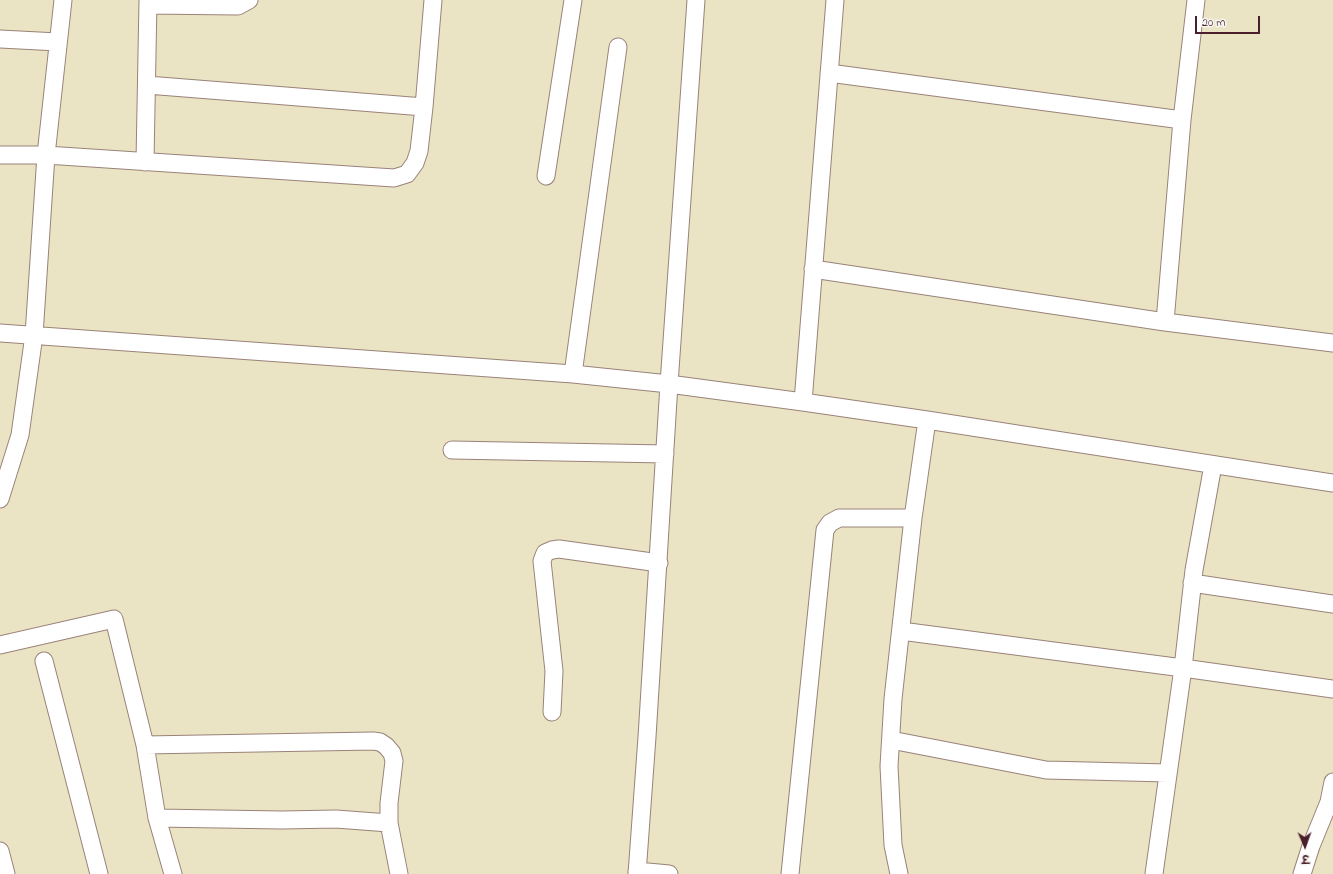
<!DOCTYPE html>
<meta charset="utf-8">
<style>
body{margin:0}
#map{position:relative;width:1333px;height:874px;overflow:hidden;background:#eae4c5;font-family:"Indie Flower","Playpen Sans Deva",sans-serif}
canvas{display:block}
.north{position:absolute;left:1285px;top:826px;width:40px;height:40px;-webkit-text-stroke:3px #f6f6f2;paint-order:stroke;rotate:178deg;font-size:11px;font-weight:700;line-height:16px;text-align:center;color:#4a1f2b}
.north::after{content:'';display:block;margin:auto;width:14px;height:18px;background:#4a1f2b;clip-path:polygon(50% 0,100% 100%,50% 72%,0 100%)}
.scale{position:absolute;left:1195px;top:16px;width:65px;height:18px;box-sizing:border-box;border:2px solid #4a1f2b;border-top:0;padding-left:5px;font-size:12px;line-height:14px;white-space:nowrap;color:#4a1f2b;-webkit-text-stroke:3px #f6f6f2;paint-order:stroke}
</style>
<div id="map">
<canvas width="1333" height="874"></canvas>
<div class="north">उ</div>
<div class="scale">20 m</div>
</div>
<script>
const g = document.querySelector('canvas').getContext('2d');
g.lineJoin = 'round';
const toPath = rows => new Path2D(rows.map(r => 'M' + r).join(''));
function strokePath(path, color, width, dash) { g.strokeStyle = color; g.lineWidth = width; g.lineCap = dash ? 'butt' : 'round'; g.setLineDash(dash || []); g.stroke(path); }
const street = toPath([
 [148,5,238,6,249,0],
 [0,39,58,42],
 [829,73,1182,120],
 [147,85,424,107],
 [0,155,46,155,394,178,407,174,415,163,419,151,424,107,433,0],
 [145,162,148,0],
 [546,176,573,0],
 [813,269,1165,322,1333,343],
 [1165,322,1182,120,1196,0],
 [0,333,573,374,669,384,803,402,927,420,1333,483],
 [573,374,618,47],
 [803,402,835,0],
 [452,450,665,454],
 [0,499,20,435,34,335,46,155,63,0],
 [1192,583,1333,604],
 [901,631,1183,668,1333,689],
 [0,645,114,619,145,745,157,818,173,874],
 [44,661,99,874],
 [552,712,554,671,542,561,545,553,552,550,559,549,659,563],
 [891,740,1046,770,1168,773],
 [145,745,373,741,380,742,386,746,392,753,394,761,389,803,389,823,399,874],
 [157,818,282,820,336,819,389,823],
 [0,851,6,874],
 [637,871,669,874],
 [637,874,647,737,669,384,696,0],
 [790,874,825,530,830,523,839,518,913,518],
 [899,874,893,845,889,766,893,699,913,518,927,420],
 [1154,874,1183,668,1194,570,1213,465],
 [1302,874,1311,846,1329,802,1333,782]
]);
strokePath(street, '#9a8278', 19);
strokePath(street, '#fff', 17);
</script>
